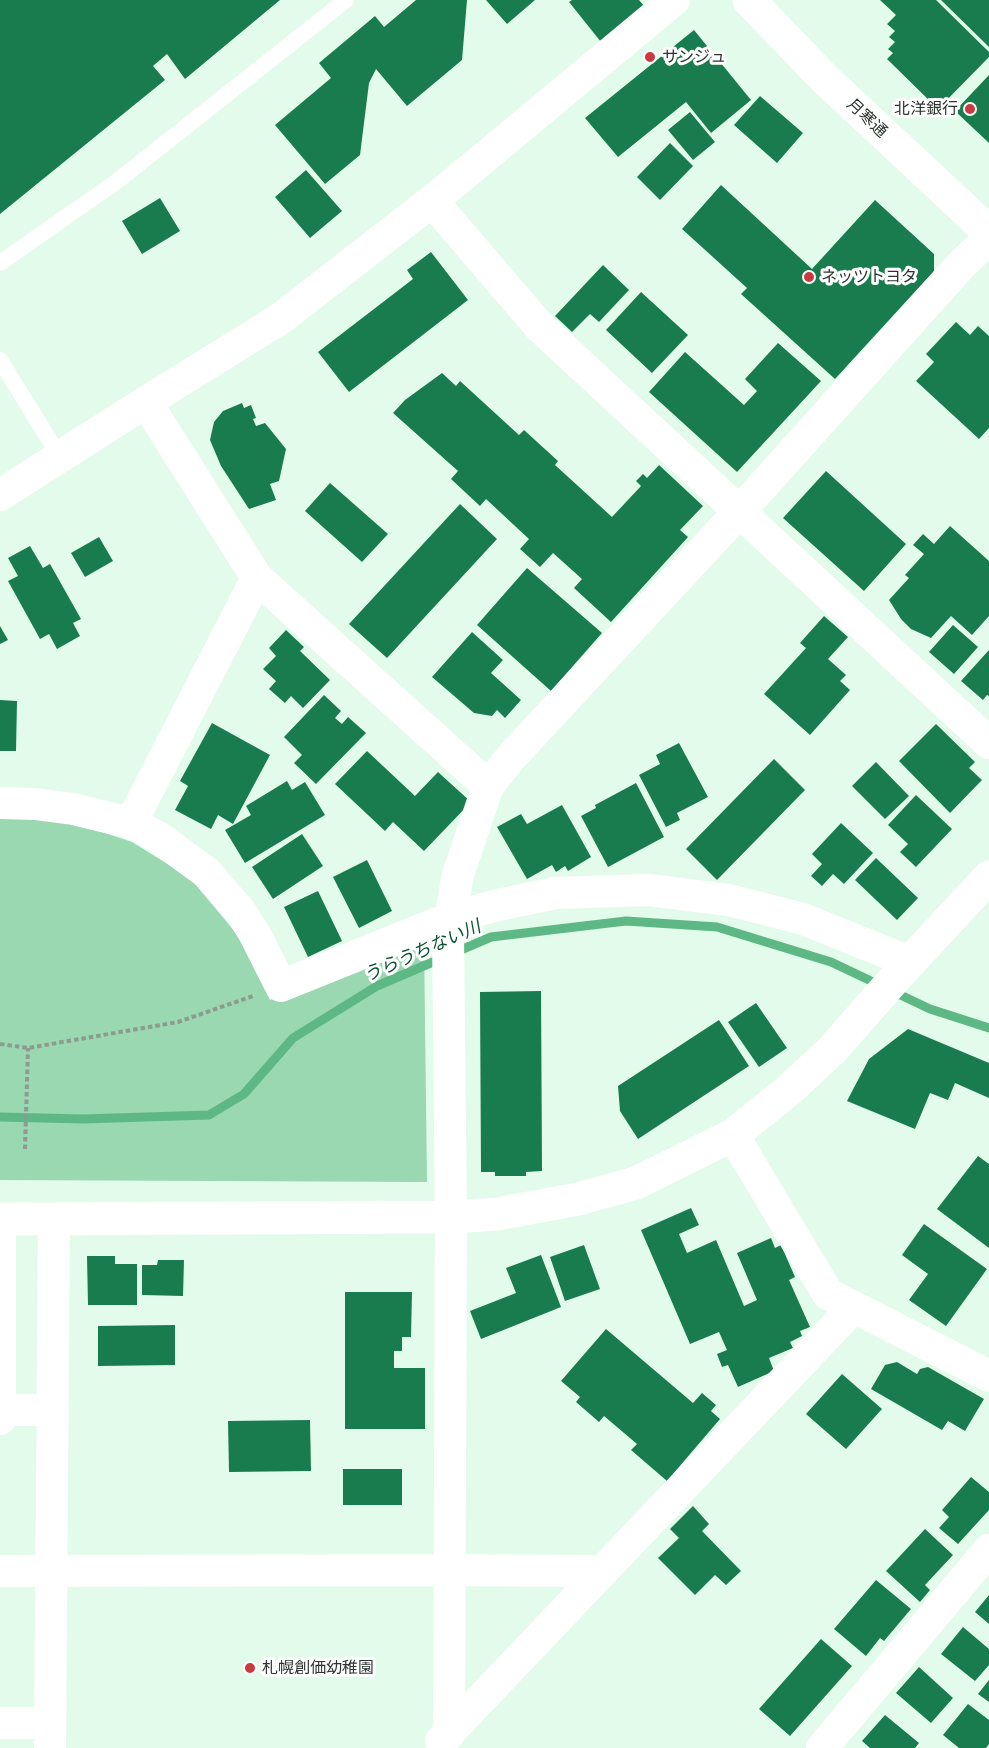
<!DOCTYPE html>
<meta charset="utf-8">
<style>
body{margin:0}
canvas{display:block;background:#e3fbeb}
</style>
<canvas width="989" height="1748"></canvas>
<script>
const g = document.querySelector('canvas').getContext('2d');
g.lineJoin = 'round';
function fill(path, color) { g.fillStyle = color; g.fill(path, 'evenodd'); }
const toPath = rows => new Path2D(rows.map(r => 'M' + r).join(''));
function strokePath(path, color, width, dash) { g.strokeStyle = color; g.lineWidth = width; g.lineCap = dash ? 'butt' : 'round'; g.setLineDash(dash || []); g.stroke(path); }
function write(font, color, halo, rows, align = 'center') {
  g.font = font + ' "Asap Condensed","Noto Sans JP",sans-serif'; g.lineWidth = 6; g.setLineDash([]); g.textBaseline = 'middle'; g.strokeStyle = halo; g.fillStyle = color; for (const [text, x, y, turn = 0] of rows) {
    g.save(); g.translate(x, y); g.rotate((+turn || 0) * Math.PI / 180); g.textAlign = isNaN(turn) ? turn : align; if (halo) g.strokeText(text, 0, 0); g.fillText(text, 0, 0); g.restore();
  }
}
fill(toPath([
 [0,817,19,817,84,826,132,842,190,878,236,933,270,1000,424,941,427,1182,0,1180]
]), '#99d8b1');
strokePath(toPath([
 [0,1117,83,1119,209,1115,244,1094,293,1038,377,986,491,937,626,921,717,927,831,962,930,1009,989,1028]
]), '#5eb886', 9);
fill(toPath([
 [0,0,280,0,185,79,167,54,153,66,165,80,0,214],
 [416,0,467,0,462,60,407,106,376,69,369,83,360,155,325,184,275,125,331,78,319,63,375,16,384,27],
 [486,0,535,0,507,24],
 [572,0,639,0,645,7,601,42,569,2],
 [880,0,936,0,989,52,989,57,938,109,887,59,893,53,888,49,895,42,889,37,895,31,887,24,896,15],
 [941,0,989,0,989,47],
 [694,30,751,100,711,133,686,102,618,157,585,118],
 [989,75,989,143,955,111],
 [760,96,803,133,777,163,734,125],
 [690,112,715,142,693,160,668,130],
 [670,143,693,166,660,200,637,177],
 [306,170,342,211,310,238,275,197],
 [721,185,812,269,875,200,934,254,934,271,835,379,741,294,747,288,682,229],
 [160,198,180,231,142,254,122,221],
 [431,252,468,300,349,392,318,352,413,279,407,270],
 [603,265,629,290,599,322,590,314,572,332,555,316],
 [641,292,688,335,652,373,606,330],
 [956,322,970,335,978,326,989,336,989,428,979,439,916,381,934,362,926,354],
 [778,343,821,381,737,472,649,392,685,352,744,405,757,391,745,379],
 [442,373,456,386,460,381,519,435,524,430,558,461,555,465,612,517,641,486,636,481,643,474,647,478,659,465,703,506,680,530,688,537,611,622,574,588,582,579,553,553,540,567,520,549,529,539,486,499,480,506,451,479,458,471,393,413,405,400],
 [242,403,244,408,251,405,256,418,253,419,256,426,265,423,286,449,279,481,270,484,276,500,249,509,221,466,210,440,214,422,223,411],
 [826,471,906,544,864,591,783,518],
 [330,483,388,534,362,562,305,511],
 [460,504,497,539,387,658,349,624],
 [950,526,989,561,989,616,972,635,951,616,931,638,911,629,901,619,889,600,909,578,905,575,924,554,913,545,923,534,934,544],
 [99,537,113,561,85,577,71,553],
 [30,546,43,568,50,564,81,619,73,623,80,636,57,649,49,634,40,639,8,581,18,576,8,558],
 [527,568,602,633,551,691,477,625],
 [824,616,848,637,828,659,846,675,840,681,850,690,810,735,764,694,806,648,800,643],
 [953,625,978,647,954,674,929,652],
 [0,626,8,640,0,644],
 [286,630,304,647,300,651,330,680,303,708,291,696,285,703,269,689,276,681,263,669,276,656,269,648],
 [472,632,503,660,491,673,521,700,505,718,497,710,492,716,474,713,432,677],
 [989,650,989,696,987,695,983,700,961,681],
 [324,695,341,711,335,718,342,724,348,717,366,733,316,784,294,763,302,755,284,737],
 [0,700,17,701,16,751,0,751],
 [212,723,270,755,233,824,218,815,211,829,175,810,188,786,180,781],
 [936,724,975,762,969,768,982,780,950,813,899,761],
 [679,743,708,797,677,813,680,820,666,827,639,775,660,764,656,755],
 [367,751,415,796,438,772,471,802,424,851,393,822,385,831,335,784],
 [774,759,805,790,717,880,686,849],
 [876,762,909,796,885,819,852,786],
 [287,781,292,790,305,782,325,815,245,863,225,830,251,815,246,806],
 [636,783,664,837,608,867,581,816,596,808,595,805],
 [916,795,952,829,916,867,900,852,908,844,888,825],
 [562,805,591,857,568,871,565,866,556,872,552,865,527,879,497,827,521,814,527,824],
 [841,823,873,853,844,884,833,874,822,886,811,876,822,864,812,854],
 [302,834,323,866,273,899,252,867],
 [876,858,918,898,897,920,855,880],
 [367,860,392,911,359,928,333,877],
 [318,891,342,941,308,957,284,907],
 [541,991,542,1171,526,1172,526,1176,495,1176,495,1172,481,1172,480,992],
 [756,1003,787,1048,759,1067,728,1022],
 [719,1020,749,1066,638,1139,620,1111,618,1086],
 [908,1029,989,1063,989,1098,955,1083,948,1100,930,1093,915,1129,847,1101,869,1059],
 [978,1156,989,1164,989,1248,937,1209],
 [691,1208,699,1225,679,1234,687,1253,716,1240,744,1306,757,1300,737,1253,771,1238,775,1248,781,1245,795,1277,789,1280,810,1327,800,1331,802,1336,790,1342,793,1348,769,1358,774,1371,738,1387,728,1365,722,1367,717,1354,727,1350,719,1332,690,1344,641,1230],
 [924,1224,987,1269,946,1326,909,1300,928,1274,902,1255],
 [584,1245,600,1289,565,1301,550,1257],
 [541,1255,561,1307,481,1339,470,1311,516,1293,506,1268],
 [87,1256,115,1256,115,1264,137,1264,137,1305,88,1305],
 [158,1260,184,1260,183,1296,142,1295,142,1265,157,1265],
 [345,1292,412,1292,411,1337,402,1337,402,1351,394,1351,394,1368,425,1368,425,1429,345,1429],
 [175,1325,175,1365,98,1366,98,1326],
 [606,1329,693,1403,702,1393,716,1405,711,1411,720,1419,667,1481,631,1450,637,1444,604,1416,599,1422,576,1402,580,1397,561,1381],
 [897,1362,917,1374,920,1369,928,1367,984,1399,965,1431,948,1421,942,1430,871,1389,885,1365],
 [842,1374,882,1409,846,1449,806,1414],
 [310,1420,311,1471,229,1472,228,1421],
 [343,1469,402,1469,402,1505,343,1505],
 [971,1477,989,1492,989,1510,958,1544,939,1528,949,1517,942,1510],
 [693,1506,709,1524,702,1531,741,1571,726,1585,715,1575,695,1595,658,1558,679,1538,670,1529],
 [925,1529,953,1555,925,1585,930,1590,920,1602,886,1571],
 [876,1580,911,1609,884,1641,880,1638,866,1656,834,1629],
 [989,1595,989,1624,975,1612],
 [963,1627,989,1649,989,1665,975,1681,941,1654],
 [821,1639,852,1666,790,1736,759,1709],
 [919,1667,953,1698,931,1723,896,1693],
 [989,1680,989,1702,978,1694],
 [968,1704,989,1720,989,1744,986,1748,959,1748,943,1735],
 [885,1715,919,1743,915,1748,870,1748,862,1741]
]), '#197c4e');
strokePath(toPath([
 [0,1044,28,1048,178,1022,253,996],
 [25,1149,28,1048]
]), '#8b9b90', 4, [4.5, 3]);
strokePath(toPath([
 [0,263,116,182,346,0],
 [0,360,60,457]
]), '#fff', 16);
strokePath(toPath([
 [432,201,540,327,989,743],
 [146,402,257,578,488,786],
 [0,495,146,402,280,319,432,201,674,0],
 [0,803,35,804,73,809,131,823,158,837,207,873,240,911,256,936,281,986,450,918,498,905,556,893,649,890,729,900,803,919,910,962],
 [131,823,257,578],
 [733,1135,828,1294,989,1376],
 [0,1410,52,1410],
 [0,1419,0,1219],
 [0,1571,449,1570,602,1571],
 [0,1723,50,1723],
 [449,1734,451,1217,448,934,457,878,488,786,513,755,740,511,962,264,989,239],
 [441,1741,854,1307],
 [50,1748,54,1219],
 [822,1748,989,1550]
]), '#fff', 32);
strokePath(toPath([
 [0,1219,451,1217,497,1214,578,1199,636,1183,733,1135,789,1090,833,1049,897,976,989,877]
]), '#fff', 33);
strokePath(toPath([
 [749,0,824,78,989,232]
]), '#fff', 33);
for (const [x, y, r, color] of [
 [650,57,6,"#c83942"],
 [970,109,6,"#c83942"],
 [809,277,6,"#c83942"],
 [250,1668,6,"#c83942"]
]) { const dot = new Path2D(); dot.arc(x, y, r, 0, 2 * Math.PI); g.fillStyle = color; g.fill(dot); strokePath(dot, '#fff', 2); }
write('16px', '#2d3630', '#fff', [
 ["サンジュ",662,57],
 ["北洋銀行",958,109,"right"],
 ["ネッツトヨタ",821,277],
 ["札幌創価幼稚園",262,1668]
], 'left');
write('16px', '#2d3630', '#fff', [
 ["月寒通",867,118,43]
]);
write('italic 18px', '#095130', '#fff', [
 ["うらうちない川",422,951,-24]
]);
</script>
